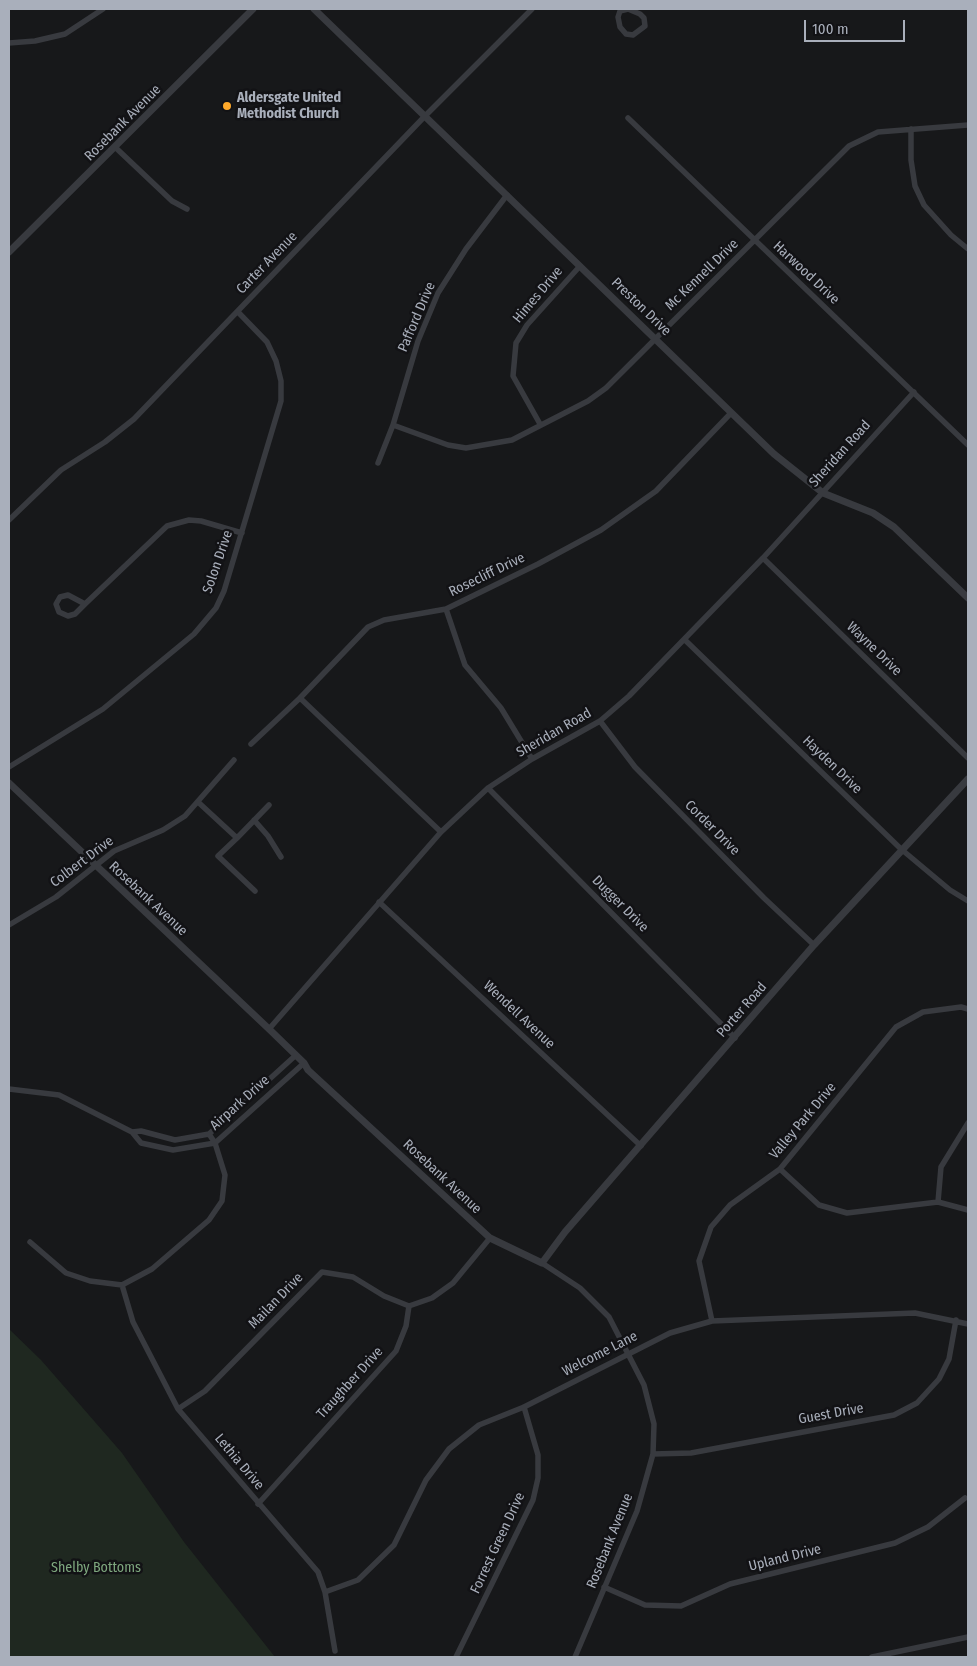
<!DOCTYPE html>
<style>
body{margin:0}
#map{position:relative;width:977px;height:1666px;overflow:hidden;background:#17181a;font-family:"Fira Sans Condensed",sans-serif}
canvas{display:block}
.frame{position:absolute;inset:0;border:10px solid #a9afbb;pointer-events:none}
.scale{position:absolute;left:804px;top:20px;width:101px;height:22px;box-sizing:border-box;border:2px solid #a9afbb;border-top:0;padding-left:6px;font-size:15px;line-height:18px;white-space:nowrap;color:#a9afbb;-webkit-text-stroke:4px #121215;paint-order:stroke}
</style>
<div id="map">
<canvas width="977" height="1666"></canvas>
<div class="frame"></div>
<div class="scale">100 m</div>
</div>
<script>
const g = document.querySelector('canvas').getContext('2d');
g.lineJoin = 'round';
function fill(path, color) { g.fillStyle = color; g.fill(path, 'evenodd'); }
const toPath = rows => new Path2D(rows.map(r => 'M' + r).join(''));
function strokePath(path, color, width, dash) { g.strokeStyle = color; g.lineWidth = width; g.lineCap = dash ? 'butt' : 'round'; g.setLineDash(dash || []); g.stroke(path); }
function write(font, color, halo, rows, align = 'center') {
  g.font = font + ' "Fira Sans Condensed",sans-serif'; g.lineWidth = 5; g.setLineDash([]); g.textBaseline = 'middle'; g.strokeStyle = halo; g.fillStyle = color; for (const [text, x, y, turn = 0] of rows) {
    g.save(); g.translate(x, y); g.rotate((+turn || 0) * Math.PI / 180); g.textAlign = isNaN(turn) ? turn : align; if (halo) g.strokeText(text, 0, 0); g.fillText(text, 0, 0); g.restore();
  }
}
fill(toPath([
 [9,1329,41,1360,122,1453,184,1542,275,1657,9,1657]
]), '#1f2820');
strokePath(toPath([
 [628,9,640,14,644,18,645,26,633,35,626,34,620,27,618,17,620,11,628,9],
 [9,43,35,41,65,34,103,9],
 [628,118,968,445],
 [911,129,911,160,915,186,924,205,951,235,968,249],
 [116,148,172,201,187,209],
 [540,424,513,376,516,343,527,325,580,266],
 [393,425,448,445,466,448,512,440,588,401,606,388,849,146,878,132,968,125],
 [378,463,393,425,418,341,438,293,466,249,507,195],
 [9,520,61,470,105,442,134,419,425,116,532,9],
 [763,558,968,758],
 [85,604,75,614,68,616,59,612,56,604,60,597,68,595,85,604,167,526,189,520,201,521,242,533],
 [446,609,465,665,501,708,532,759],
 [685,640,901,849,950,890,968,901],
 [300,698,441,832],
 [600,721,635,767,764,898,814,945],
 [251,744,300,698,368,627,384,620,446,609,538,564,601,530,656,491,731,413],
 [9,767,103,709,194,634,216,608,224,591,281,401,281,381,276,361,267,342,238,312],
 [488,788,735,1038],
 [198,802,237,838,269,805],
 [254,820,268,836,281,857],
 [237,838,218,856,255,891],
 [379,902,641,1146],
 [9,925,56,897,114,851,163,830,185,816,234,760],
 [269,1029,441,832,488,788,532,759,600,721,629,696,763,558,914,392],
 [9,1089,59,1095,132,1132,141,1143,173,1150,215,1143,304,1063],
 [132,1132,141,1131,175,1140,209,1134,296,1055],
 [780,1169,819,1205,847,1213,938,1202,968,1210],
 [938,1202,941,1167,968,1123],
 [30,1242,66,1273,90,1281,122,1285,152,1269,209,1220,222,1201,225,1175,215,1143,209,1134],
 [542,1263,580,1288,609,1317,644,1385,654,1424,653,1454,637,1511,575,1657],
 [122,1285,133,1322,178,1409,318,1572,325,1592,335,1651],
 [712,1321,699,1261,711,1227,730,1205,780,1169,896,1027,923,1012,961,1007,968,1009],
 [178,1409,205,1391,322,1272,353,1277,384,1296,409,1306],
 [653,1454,691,1453,894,1415,917,1403,939,1379,949,1359,956,1320],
 [258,1504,396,1351,406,1326,409,1306,432,1298,453,1283,490,1238],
 [604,1587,645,1605,681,1606,730,1584,895,1543,928,1527,965,1498],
 [325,1592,358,1580,394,1545,426,1480,449,1449,479,1425,524,1407,670,1333,712,1321,915,1313,968,1324],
 [456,1657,533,1500,538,1478,538,1455,524,1407],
 [872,1657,968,1637]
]), '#383a3f', 5.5);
strokePath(toPath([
 [314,9,774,454,823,493,873,513,894,527,968,598],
 [9,252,253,9],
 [9,783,269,1029,304,1063,308,1070,490,1238,542,1263,565,1232,814,945,968,779]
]), '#383a3f', 7);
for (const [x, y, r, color] of [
 [227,106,5,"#ffa92a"]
]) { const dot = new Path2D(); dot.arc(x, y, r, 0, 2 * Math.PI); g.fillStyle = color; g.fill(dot); strokePath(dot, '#121215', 2); }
write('bold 14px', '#a9afbb', '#121215', [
 ["Aldersgate United",237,98],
 ["Methodist Church",237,114]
], 'left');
write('14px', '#a9afbb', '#121215', [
 ["Rosebank Avenue",123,123,-45],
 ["Carter Avenue",267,263,-46],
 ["Harwood Drive",806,273,43],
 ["Mc Kennell Drive",702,275,-44],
 ["Himes Drive",538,295,-50],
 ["Preston Drive",641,307,44],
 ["Pafford Drive",417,317,-67],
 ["Sheridan Road",840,454,-48],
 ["Solon Drive",218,562,-71],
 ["Rosecliff Drive",487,575,-26],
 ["Wayne Drive",874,649,44],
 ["Sheridan Road",554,733,-30],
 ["Hayden Drive",832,765,44],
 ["Corder Drive",712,828,45],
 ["Colbert Drive",82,862,-37],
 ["Rosebank Avenue",148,899,43],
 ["Dugger Drive",620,904,45],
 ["Porter Road",742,1010,-49],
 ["Wendell Avenue",519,1015,43],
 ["Airpark Drive",240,1103,-42],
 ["Valley Park Drive",803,1121,-50],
 ["Rosebank Avenue",442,1177,43],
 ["Mailan Drive",276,1301,-46],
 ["Welcome Lane",600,1354,-27],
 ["Traughber Drive",350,1383,-48],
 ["Guest Drive",831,1414,-10],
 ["Lethia Drive",239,1462,50],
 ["Rosebank Avenue",610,1541,-68],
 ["Forrest Green Drive",498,1543,-65],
 ["Upland Drive",785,1558,-14]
]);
write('14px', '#7ea77e', '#121215', [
 ["Shelby Bottoms",96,1568]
]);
</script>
